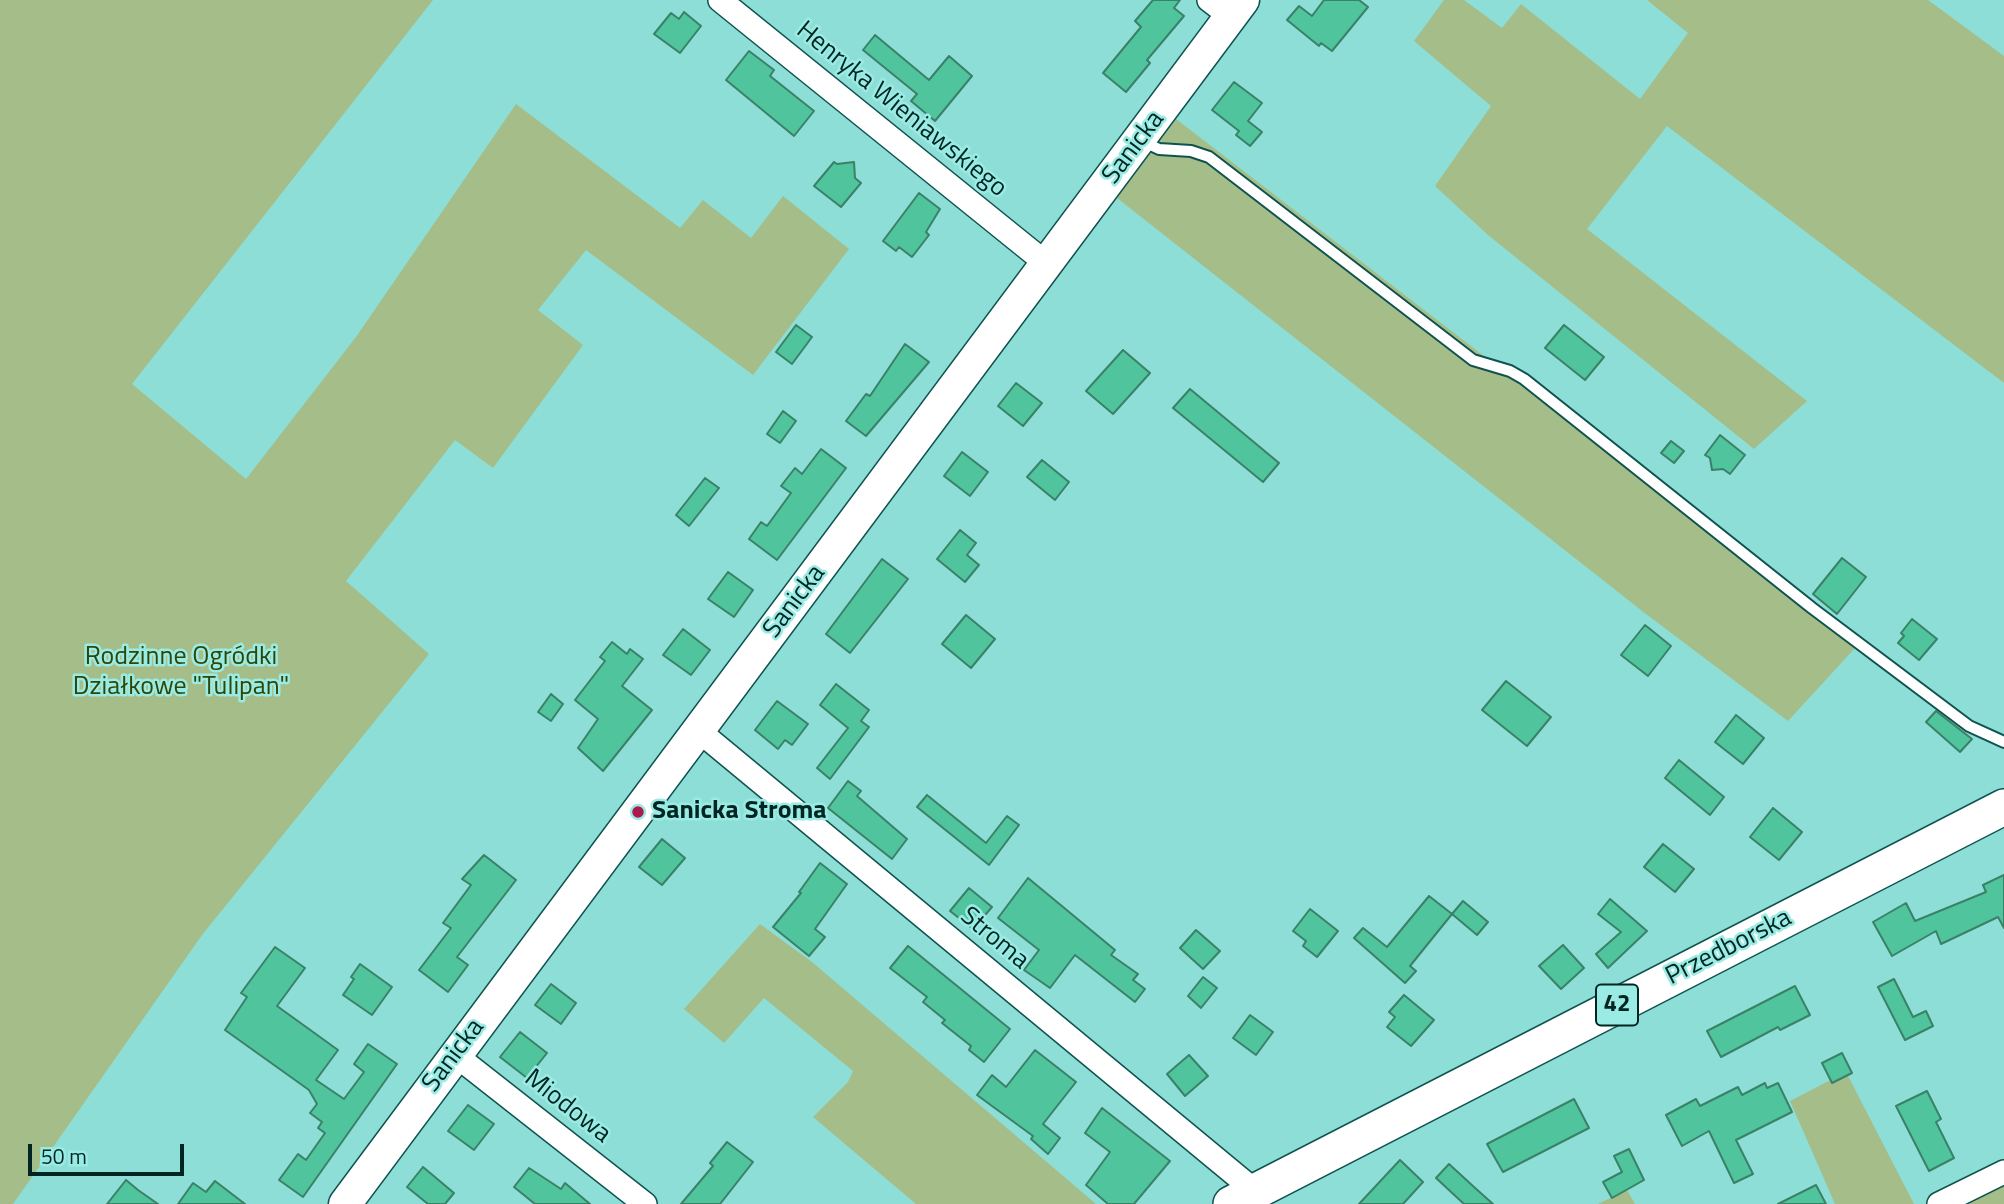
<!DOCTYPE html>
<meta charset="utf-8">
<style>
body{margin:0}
#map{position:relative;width:2004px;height:1204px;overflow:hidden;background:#8dded6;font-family:"Titillium Web",sans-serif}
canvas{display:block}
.scale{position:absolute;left:28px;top:1144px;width:156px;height:32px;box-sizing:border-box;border:4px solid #012523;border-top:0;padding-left:9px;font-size:21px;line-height:24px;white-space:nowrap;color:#012523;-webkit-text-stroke:5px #9aebe3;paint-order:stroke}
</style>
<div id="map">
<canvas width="2004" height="1204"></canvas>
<div class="scale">50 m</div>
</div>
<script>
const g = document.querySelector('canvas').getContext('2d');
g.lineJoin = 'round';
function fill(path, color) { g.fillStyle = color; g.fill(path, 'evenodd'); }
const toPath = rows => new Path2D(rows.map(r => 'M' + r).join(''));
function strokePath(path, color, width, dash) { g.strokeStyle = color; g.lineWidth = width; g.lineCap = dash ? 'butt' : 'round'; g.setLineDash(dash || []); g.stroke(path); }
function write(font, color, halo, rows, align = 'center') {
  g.font = font + ' "Titillium Web",sans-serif'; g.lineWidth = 5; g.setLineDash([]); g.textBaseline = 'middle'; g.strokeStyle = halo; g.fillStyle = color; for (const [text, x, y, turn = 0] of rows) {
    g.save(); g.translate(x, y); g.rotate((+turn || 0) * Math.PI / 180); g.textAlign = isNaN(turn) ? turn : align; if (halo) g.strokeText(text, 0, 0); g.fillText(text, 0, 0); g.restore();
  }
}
fill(toPath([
 [0,0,433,0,132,384,246,479,356,337,516,104,680,228,703,200,751,238,783,196,849,249,753,375,586,250,538,310,583,345,493,468,455,440,346,581,429,654,202,935,13,1204,0,1204],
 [1444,0,1464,0,1502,28,1521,4,1640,99,1688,33,1647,0,1928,0,2004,56,2004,383,1667,126,1587,229,1807,401,1754,449,1488,235,1435,186,1491,106,1414,41],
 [1176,119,1606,450,1855,648,1788,721,1646,614,1117,198],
 [760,924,812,962,1096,1204,916,1204,813,1117,848,1082,853,1071,764,998,724,1043,684,1009],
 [1846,1072,1914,1204,1835,1204,1790,1101],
 [2004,1184,2004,1204,1959,1204],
 [1627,1190,1635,1204,1598,1204]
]), '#a5bd89');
const building = toPath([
 [1153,0,1180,0,1174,8,1184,16,1147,60,1150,63,1126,92,1103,73,1141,27,1135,21,1153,0],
 [1324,0,1359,0,1368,7,1332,51,1321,43,1319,46,1287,20,1299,6,1312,16,1324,0],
 [684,12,701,26,680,53,654,34,671,13,679,19,684,12],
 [875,35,929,80,949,56,972,76,935,121,911,101,917,94,863,50,875,35],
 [749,51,774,70,770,76,814,111,794,136,726,80,749,51],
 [1234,82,1262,103,1248,121,1262,132,1250,146,1236,135,1239,131,1212,110,1234,82],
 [834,162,837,164,854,162,855,178,861,183,841,207,814,186,834,162],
 [919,193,940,209,926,232,929,235,912,257,899,247,896,251,883,241,919,193],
 [796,325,812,337,792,364,776,352,796,325],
 [1564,325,1604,357,1585,380,1545,348,1564,325],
 [905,344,929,362,866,436,846,421,866,394,870,396,905,344],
 [1123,350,1150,373,1113,414,1086,391,1123,350],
 [1016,383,1042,403,1023,426,998,406,1016,383],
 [1190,389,1279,463,1263,482,1173,408,1190,389],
 [783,411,796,421,780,443,767,434,783,411],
 [1720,435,1745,455,1730,474,1723,469,1712,470,1710,458,1705,455,1720,435],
 [1671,441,1684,451,1674,463,1661,453,1671,441],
 [821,449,846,468,777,560,749,539,761,522,767,526,791,493,781,486,795,468,802,474,821,449],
 [962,452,988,472,970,496,944,476,962,452],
 [1042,460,1069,482,1055,500,1027,477,1042,460],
 [705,478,719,488,689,526,676,515,705,478],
 [960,530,976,543,967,555,979,565,965,582,937,559,960,530],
 [1842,558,1866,577,1837,614,1813,594,1842,558],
 [882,559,908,579,850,653,826,634,882,559],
 [728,572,753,590,734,617,708,599,728,572],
 [966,615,995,639,971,668,942,644,966,615],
 [1912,619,1937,639,1919,660,1898,643,1904,636,1901,633,1912,619],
 [1645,625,1671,646,1648,676,1621,655,1645,625],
 [683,629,710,650,691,675,663,655,683,629],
 [612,642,627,654,630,649,643,659,622,686,652,710,603,771,578,748,598,719,575,700,605,661,600,657,612,642],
 [1506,681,1551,717,1527,746,1482,710,1506,681],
 [836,684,869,710,861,721,869,727,830,779,817,768,848,728,820,705,836,684],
 [551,694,563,704,551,721,538,712,551,694],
 [777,701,808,724,792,745,785,740,778,749,755,730,777,701],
 [1936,711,1972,739,1960,752,1926,722,1936,711],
 [1736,715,1764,738,1743,764,1715,742,1736,715],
 [1679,760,1724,797,1710,815,1665,778,1679,760],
 [848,781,861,791,857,796,907,839,892,859,828,808,848,781],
 [927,795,986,843,1007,816,1019,825,989,865,917,807,927,795],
 [1773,808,1802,832,1779,860,1750,837,1773,808],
 [662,839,685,858,662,885,639,867,662,839],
 [1663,844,1694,869,1675,892,1644,867,1663,844],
 [484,855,516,880,457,957,468,965,448,992,419,970,451,928,443,923,471,885,462,879,484,855],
 [820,863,847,884,815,929,825,937,809,956,773,927,801,893,799,892,820,863],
 [2004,875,2004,928,1998,917,1941,944,1936,931,1892,956,1873,922,1906,903,1915,921,1986,892,1983,885,2004,875],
 [1028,878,1115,950,1111,955,1138,974,1133,980,1145,989,1135,1002,1075,955,1050,988,1024,970,1039,950,998,918,1028,878],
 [969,888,992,907,973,929,950,911,969,888],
 [1429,896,1452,914,1463,901,1488,922,1477,935,1452,914,1410,966,1416,971,1405,983,1354,938,1363,928,1387,947,1429,896],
 [1610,899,1647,931,1608,968,1596,954,1621,932,1598,914,1610,899],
 [1310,909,1338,931,1317,957,1303,946,1306,941,1293,931,1310,909],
 [1196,930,1220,951,1203,969,1180,948,1196,930],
 [1563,945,1584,968,1561,989,1539,966,1563,945],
 [908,946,1010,1029,984,1062,969,1050,971,1046,942,1023,945,1020,923,1002,927,997,890,968,908,946],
 [275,947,305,968,277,1006,338,1050,316,1080,344,1099,364,1072,354,1064,368,1044,397,1064,303,1197,279,1180,298,1154,306,1160,325,1133,318,1128,322,1122,310,1113,317,1104,309,1090,225,1030,247,997,241,993,275,947],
 [360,964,392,987,372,1015,343,995,354,979,351,977,360,964],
 [1203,977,1217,988,1201,1008,1188,996,1203,977],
 [1894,979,1913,1017,1926,1011,1933,1026,1905,1040,1878,987,1894,979],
 [551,984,576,1003,561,1024,535,1005,551,984],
 [1795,986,1810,1015,1780,1030,1778,1027,1721,1057,1707,1031,1795,986],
 [1404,995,1434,1020,1411,1046,1387,1027,1395,1017,1389,1012,1404,995],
 [1250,1015,1273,1032,1256,1055,1233,1038,1250,1015],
 [520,1032,547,1053,527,1078,500,1057,520,1032],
 [1035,1050,1076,1082,1043,1124,1060,1138,1048,1154,1031,1139,1033,1136,977,1095,992,1075,1006,1087,1035,1050],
 [1842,1053,1852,1073,1832,1083,1822,1063,1842,1053],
 [1189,1055,1208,1076,1185,1096,1167,1074,1189,1055],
 [1765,1083,1767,1088,1778,1083,1792,1112,1736,1140,1753,1174,1734,1183,1709,1131,1682,1146,1666,1115,1696,1099,1700,1106,1738,1087,1742,1095,1765,1083],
 [1927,1091,1941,1119,1936,1122,1954,1158,1929,1171,1896,1106,1927,1091],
 [1574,1099,1589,1128,1503,1172,1487,1144,1574,1099],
 [468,1105,494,1124,474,1150,448,1131,468,1105],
 [1102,1108,1170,1161,1134,1204,1108,1204,1086,1185,1110,1152,1085,1133,1102,1108],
 [727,1142,753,1162,720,1204,681,1204,713,1166,710,1163,727,1142],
 [1629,1149,1644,1180,1612,1198,1603,1182,1622,1172,1614,1156,1629,1149],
 [1400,1160,1423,1182,1403,1204,1359,1204,1400,1160],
 [1449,1164,1474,1187,1493,1204,1464,1204,1436,1178,1449,1164],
 [423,1167,454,1193,445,1204,428,1204,407,1187,423,1167],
 [529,1168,561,1189,565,1183,590,1204,535,1204,514,1187,529,1168],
 [126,1180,138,1190,158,1204,107,1204,126,1180],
 [215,1181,245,1204,178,1204,193,1183,206,1192,215,1181],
 [1816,1185,1826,1204,1778,1204,1816,1185]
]);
fill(building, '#4fc49d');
strokePath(building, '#3b8168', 2);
const lane = toPath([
 [1142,141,1159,149,1191,151,1209,157,1473,360,1510,371,1524,379,1812,608,1969,726,2004,742]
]);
const street = toPath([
 [720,0,1047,264],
 [1209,0,1231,17],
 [699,731,1255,1191],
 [454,1054,645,1204],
 [1939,1204,2004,1172]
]);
const secondary = toPath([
 [345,1204,1243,0]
]);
const primary = toPath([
 [1231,1204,2004,807]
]);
strokePath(lane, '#0f534f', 14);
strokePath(street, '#0f534f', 26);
strokePath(secondary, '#0f534f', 35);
strokePath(primary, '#0f534f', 38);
strokePath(lane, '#fff', 10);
strokePath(street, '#fff', 23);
strokePath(secondary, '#fff', 32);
strokePath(primary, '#fff', 35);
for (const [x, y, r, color] of [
 [638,812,7,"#ac194c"]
]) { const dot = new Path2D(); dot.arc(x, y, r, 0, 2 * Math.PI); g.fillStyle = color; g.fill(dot); strokePath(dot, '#9aebe3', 2.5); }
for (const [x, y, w] of [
 [1617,1005,42]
]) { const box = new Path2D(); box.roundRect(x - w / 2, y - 20.5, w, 41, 5); g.fillStyle = '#9aebe3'; g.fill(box); strokePath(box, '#012523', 2); }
write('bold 24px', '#012523', null, [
 ["42",1617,1005]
]);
write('26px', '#012523', '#9aebe3', [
 ["Henryka Wieniawskiego",901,110,39],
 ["Sanicka",1134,148,-53],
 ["Sanicka",795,602,-53],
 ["Stroma",994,939,40],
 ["Przedborska",1729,948,-27],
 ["Sanicka",454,1056,-53],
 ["Miodowa",567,1107,38]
]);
write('26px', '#304606', '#9aebe3', [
 ["Rodzinne Ogródki",181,658],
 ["Działkowe \"Tulipan\"",181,688]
]);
write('bold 26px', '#012523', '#9aebe3', [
 ["Sanicka Stroma",652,812]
], 'left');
</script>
